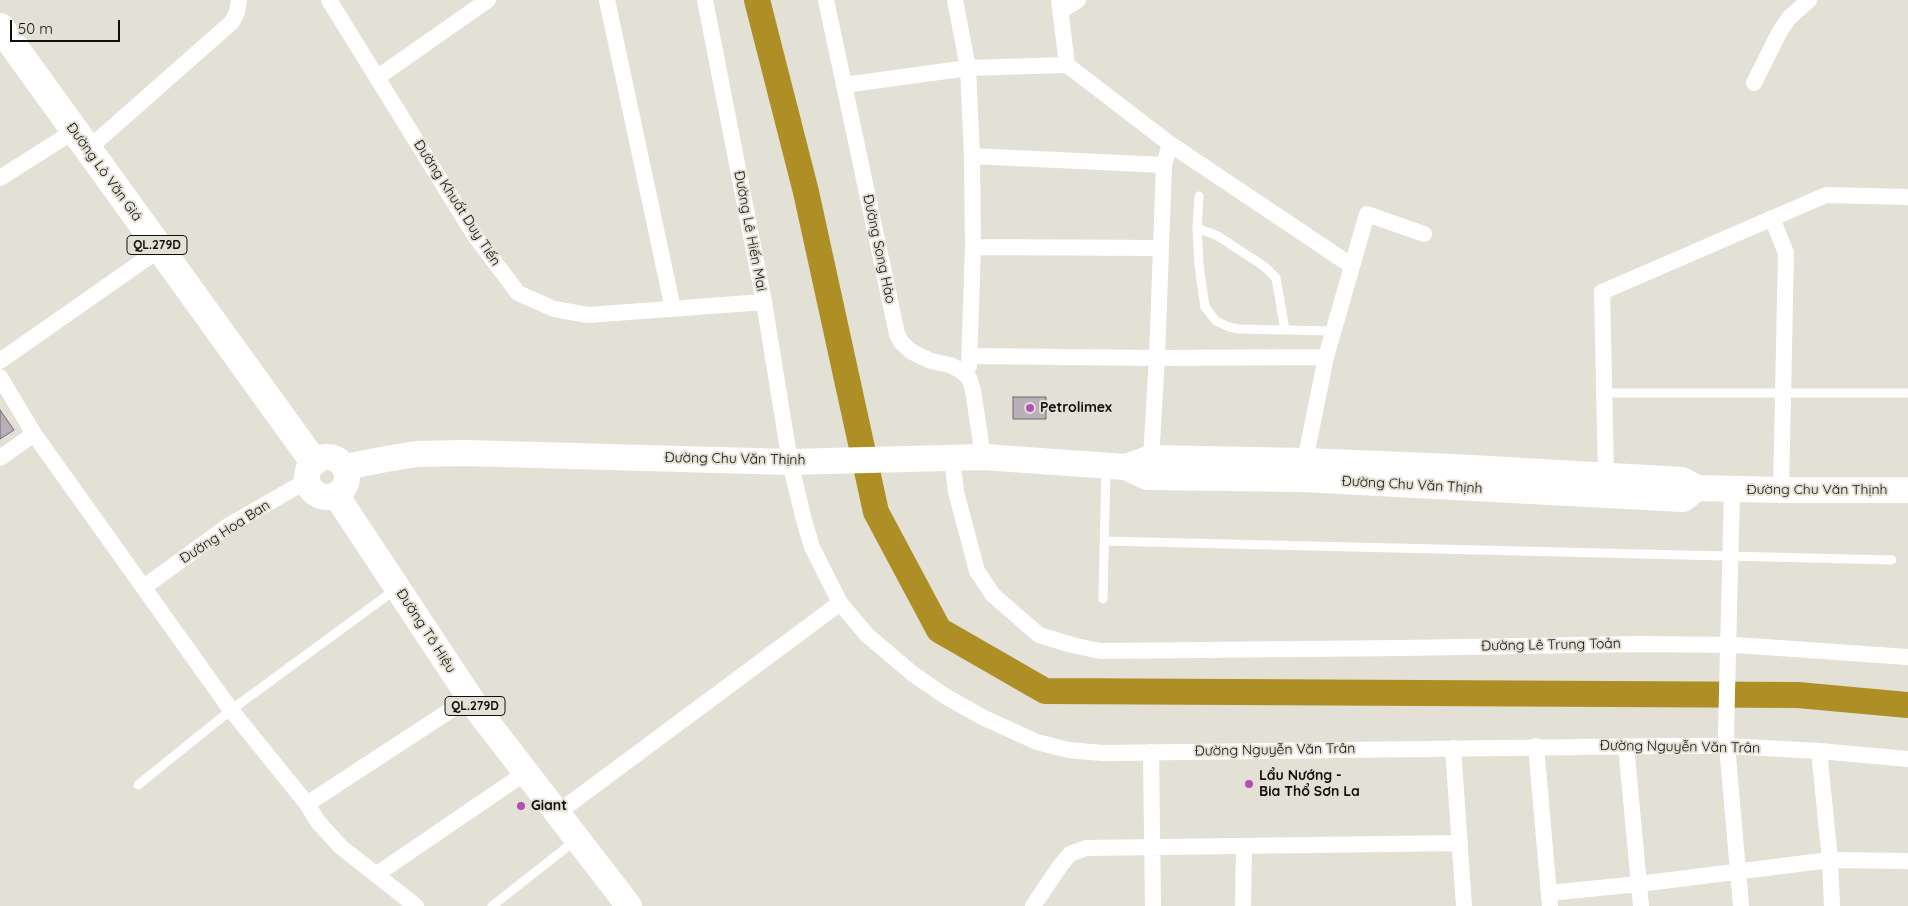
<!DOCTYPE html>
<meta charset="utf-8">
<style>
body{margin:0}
#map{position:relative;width:1908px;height:906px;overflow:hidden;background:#e3e0d6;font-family:Quicksand,sans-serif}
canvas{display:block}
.scale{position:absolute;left:10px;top:20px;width:110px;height:22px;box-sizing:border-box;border:2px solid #100f0c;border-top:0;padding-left:6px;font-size:15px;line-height:18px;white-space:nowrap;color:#100f0c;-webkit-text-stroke:4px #e3e0d6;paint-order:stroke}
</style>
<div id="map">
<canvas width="1908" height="906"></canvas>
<div class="scale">50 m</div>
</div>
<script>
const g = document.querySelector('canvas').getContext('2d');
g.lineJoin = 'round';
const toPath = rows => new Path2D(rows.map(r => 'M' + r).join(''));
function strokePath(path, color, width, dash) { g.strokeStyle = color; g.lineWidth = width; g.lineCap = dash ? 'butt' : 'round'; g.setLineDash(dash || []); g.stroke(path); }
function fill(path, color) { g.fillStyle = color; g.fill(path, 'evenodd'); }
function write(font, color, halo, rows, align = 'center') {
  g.font = font + ' Quicksand,sans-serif'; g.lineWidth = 4; g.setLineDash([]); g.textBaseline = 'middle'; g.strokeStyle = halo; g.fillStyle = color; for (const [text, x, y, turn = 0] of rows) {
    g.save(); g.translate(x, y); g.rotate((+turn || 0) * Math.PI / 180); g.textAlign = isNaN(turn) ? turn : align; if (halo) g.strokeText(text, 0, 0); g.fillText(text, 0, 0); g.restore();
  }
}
strokePath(toPath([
 [757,0,806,192,876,512,939,630,1045,691,1798,695,1908,705]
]), '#ad8f25', 26);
const building = toPath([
 [1013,397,1046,397,1046,419,1013,419,1013,397],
 [0,410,14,430,0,439,0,410]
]);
fill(building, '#b7b0b7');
strokePath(building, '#716a71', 1);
strokePath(toPath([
 [1199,196,1197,228,1199,265,1205,307,1216,321,1229,327,1239,329,1334,331],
 [1197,228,1218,236,1265,267,1276,278,1285,330],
 [1604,393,1908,393],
 [1104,541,1892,560],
 [1103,599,1106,467],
 [138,785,231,710,396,589],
 [492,906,576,840]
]), '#fff', 9);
strokePath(toPath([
 [329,0,475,236,518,293,554,309,588,315,764,302],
 [607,0,673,309],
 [705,0,764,302,790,462,804,520,812,547,840,603,867,635,913,674,945,696,982,717,1037,742,1068,750,1103,753,1665,746,1727,746,1819,751,1908,759],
 [826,0,897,334,901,342,912,352,931,361,950,365,960,370,969,378,973,390,983,457],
 [955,0,968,68,972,156,973,247,969,366],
 [1059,0,1067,65,1170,144,1352,266],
 [1061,11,1078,0],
 [378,77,488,0],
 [1754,83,1780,31,1789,18,1809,0],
 [844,85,968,68,1067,65],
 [88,149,232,22,237,12,239,0],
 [972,156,1164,165],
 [0,178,74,131],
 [1772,218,1786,253,1781,490],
 [973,247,1161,248],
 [970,356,1157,358,1326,357,1367,214,1424,234],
 [0,361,160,249],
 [0,377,34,434,231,710,307,804,318,822,341,847,416,906],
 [0,458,34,434],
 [952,458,956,492,977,571,993,595,1039,635,1072,645,1100,651,1402,648,1638,644,1736,645,1908,657],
 [1151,458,1157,358,1164,165,1170,144],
 [1305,461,1326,357],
 [1606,475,1602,292,1826,195,1908,197],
 [1732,489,1726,733,1741,906],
 [144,587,228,526,308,480],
 [1536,746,1550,906],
 [1626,746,1641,906],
 [1453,748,1464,906],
 [1819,751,1830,860,1832,906],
 [1151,752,1153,906],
 [307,804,469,698],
 [556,814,840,603],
 [377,874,525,773],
 [1549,893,1639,884,1830,860,1908,861],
 [1033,906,1060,866,1070,854,1086,848,1460,843],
 [1243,906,1244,846]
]), '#fff', 16);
strokePath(toPath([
 '307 477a20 20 0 1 1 40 0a20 20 0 1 1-40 0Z',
 [345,467,386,459,417,454,465,453,790,462,983,457,1126,467,1147,477,1302,479,1683,499,1697,488],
 [1126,467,1151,458,1305,461,1454,467,1682,480,1697,488,1781,490,1908,490],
 [336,495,480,713,629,906]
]), '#fff', 26);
strokePath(toPath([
 [0,27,314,462]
]), '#fff', 28);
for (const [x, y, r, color] of [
 [1030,408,5,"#b04fb7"],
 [1249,784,5,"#b04fb7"],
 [521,806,5,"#b04fb7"]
]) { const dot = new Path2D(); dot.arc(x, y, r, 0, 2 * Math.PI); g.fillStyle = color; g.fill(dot); strokePath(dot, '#e3e0d6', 2); }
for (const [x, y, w] of [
 [157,245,60],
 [475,706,60]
]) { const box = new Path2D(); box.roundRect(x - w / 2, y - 9.5, w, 19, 4); g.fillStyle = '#e3e0d6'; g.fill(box); strokePath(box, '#100f0c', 1); }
write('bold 12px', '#100f0c', null, [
 ["QL.279D",157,245],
 ["QL.279D",475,706]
]);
write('14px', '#100f0c', '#e3e0d6', [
 ["Đường Lò Văn Giá",104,172,54],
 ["Đường Khuất Duy Tiến",457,203,57],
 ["Đường Lê Hiến Mai",750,231,79],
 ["Đường Song Hào",879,249,78],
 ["Đường Chu Văn Thịnh",735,459,1],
 ["Đường Chu Văn Thịnh",1412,485,3],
 ["Đường Chu Văn Thịnh",1817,490],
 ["Đường Hoa Ban",225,532,-33],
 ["Đường Tô Hiệu",426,631,57],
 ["Đường Lê Trung Toản",1551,645,-1],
 ["Đường Nguyễn Văn Trân",1680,747,1],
 ["Đường Nguyễn Văn Trân",1275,750,-1]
]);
write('bold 14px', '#100f0c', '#e3e0d6', [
 ["Petrolimex",1040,408],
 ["Lẩu Nướng -",1259,776],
 ["Bia Thổ Sơn La",1259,792],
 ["Giant",531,806]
], 'left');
</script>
